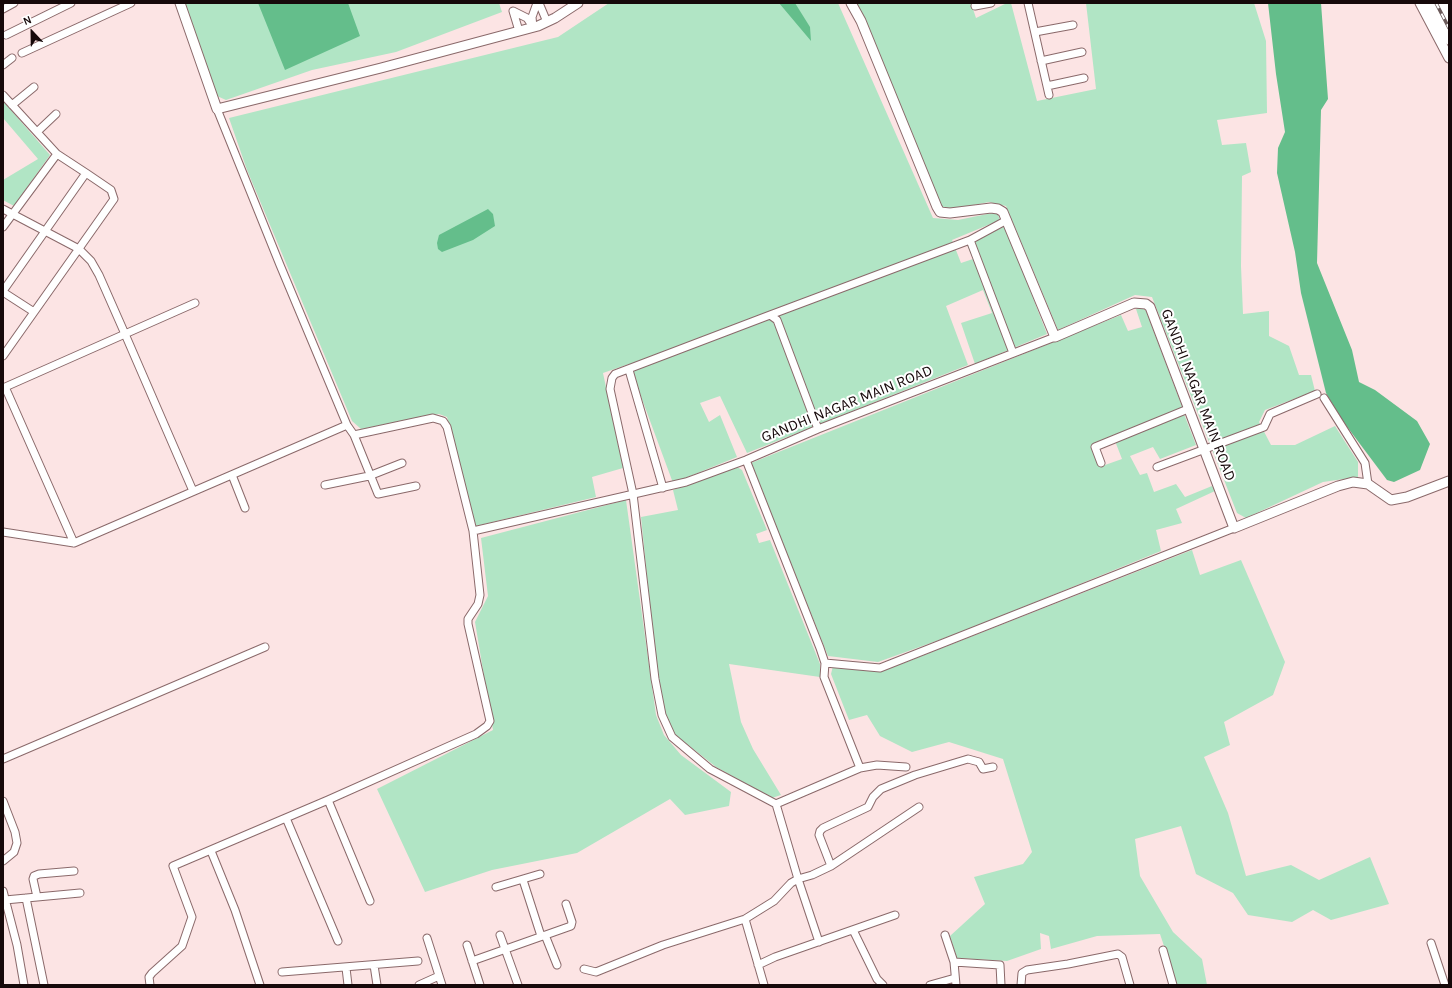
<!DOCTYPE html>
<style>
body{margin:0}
#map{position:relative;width:1452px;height:988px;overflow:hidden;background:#fce4e4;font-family:Karla,sans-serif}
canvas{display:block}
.frame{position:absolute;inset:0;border:4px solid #16090a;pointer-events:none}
.north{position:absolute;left:12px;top:12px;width:40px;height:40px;-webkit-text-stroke:3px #fff;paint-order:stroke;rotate:338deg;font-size:11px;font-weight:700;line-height:16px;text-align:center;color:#16090a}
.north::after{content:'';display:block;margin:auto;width:14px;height:18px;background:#16090a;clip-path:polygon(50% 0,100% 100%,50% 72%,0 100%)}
</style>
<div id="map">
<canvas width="1452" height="988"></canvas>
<div class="frame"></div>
<div class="north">N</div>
</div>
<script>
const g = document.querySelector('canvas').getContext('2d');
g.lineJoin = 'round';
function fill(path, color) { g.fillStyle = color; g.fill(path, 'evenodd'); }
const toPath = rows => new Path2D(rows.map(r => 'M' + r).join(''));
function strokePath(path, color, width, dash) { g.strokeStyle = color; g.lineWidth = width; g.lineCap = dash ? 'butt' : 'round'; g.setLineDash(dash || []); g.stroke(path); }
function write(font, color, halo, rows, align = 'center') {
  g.font = font + ' Karla,sans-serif'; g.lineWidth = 4; g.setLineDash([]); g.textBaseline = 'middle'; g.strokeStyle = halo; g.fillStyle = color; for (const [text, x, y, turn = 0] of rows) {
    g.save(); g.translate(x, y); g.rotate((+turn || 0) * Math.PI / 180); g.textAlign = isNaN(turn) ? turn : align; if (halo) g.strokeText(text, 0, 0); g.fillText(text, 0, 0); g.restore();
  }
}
fill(toPath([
 [183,3,499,3,502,12,396,52,312,70,226,100,217,96],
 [609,3,838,3,933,218,958,220,997,212,1000,220,952,240,961,263,973,259,967,245,1005,226,1047,334,975,364,961,323,992,313,983,290,946,306,968,365,747,453,720,396,700,403,709,422,720,415,737,457,673,483,629,364,603,373,623,468,592,477,596,497,476,526,447,417,439,414,361,429,352,421,247,170,229,118,558,37],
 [856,3,971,3,976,18,1007,3,1011,3,1037,101,1096,89,1086,3,1254,3,1266,41,1267,113,1217,120,1222,145,1246,143,1251,172,1242,176,1241,266,1243,314,1269,311,1269,336,1289,346,1299,375,1311,375,1315,391,1265,410,1259,422,1271,445,1295,445,1335,426,1358,462,1358,477,1323,482,1246,518,1237,513,1152,297,1135,295,1058,330,1006,206,989,202,948,210,941,208,921,161,914,137],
 [3,101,50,155,14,206,3,200,3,180,38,159,3,118],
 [1141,307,1146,311,1183,409,1097,444,1105,465,1122,459,1115,441,1184,414,1196,445,1160,459,1153,447,1130,456,1140,475,1147,473,1154,492,1176,484,1185,497,1212,486,1215,491,1176,509,1182,523,1156,530,1161,551,964,631,878,662,828,656,751,463,1121,315,1128,331,1142,327,1136,309],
 [737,467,742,470,767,530,756,534,759,543,770,540,820,664,820,677,729,664,741,722,753,749,781,795,772,798,716,767,673,733,665,713,657,678,641,517,678,510,673,490],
 [626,500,656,715,664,735,681,755,731,792,729,806,685,815,670,799,577,853,492,870,425,892,377,789,493,730,475,622,488,596,481,538],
 [1192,550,1200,575,1241,560,1285,662,1273,695,1224,722,1230,745,1204,757,1228,813,1246,876,1291,865,1319,880,1370,857,1389,904,1331,920,1313,910,1292,922,1248,915,1233,893,1196,874,1181,826,1135,839,1140,876,1173,932,1202,959,1207,985,1177,985,1160,934,1097,936,1051,949,1049,936,1040,933,1041,949,1007,961,957,958,950,936,985,904,974,877,1023,864,1032,852,1003,759,949,742,912,752,880,736,867,715,849,720,831,674,833,666,886,670]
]), '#b1e5c5');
fill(toPath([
 [258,3,348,3,360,36,285,70],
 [779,3,795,3,810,27,811,41],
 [1268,3,1321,3,1328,99,1321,110,1317,263,1352,350,1359,382,1375,390,1417,421,1430,444,1420,470,1394,482,1387,480,1342,420,1326,393,1301,293,1295,252,1277,173,1278,148,1285,132,1276,74],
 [488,209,493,214,495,226,473,240,442,252,438,249,437,243,439,235]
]), '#64be8b');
const minor = toPath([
 [539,3,547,22],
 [1028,3,1049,95],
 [975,6,991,3],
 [3,9,14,3],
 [519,31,513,11,527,18,533,27,532,17,537,3],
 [1035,32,1073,25],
 [6,35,71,3],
 [22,53,131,3],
 [1041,61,1082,52],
 [3,65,12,58],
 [1047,86,1084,78],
 [3,95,57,154,86,173,3,291],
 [12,105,34,87],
 [217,109,280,265,347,425,354,435,433,418,443,421,447,427,473,531,686,482,746,460,818,429,1055,337],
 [37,132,56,114],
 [3,209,79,249,91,261,99,275,125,334,193,491],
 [3,227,57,154],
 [970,240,1013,353],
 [3,292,34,312],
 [770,315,970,240,1007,220],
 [3,356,114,199,111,190,86,173],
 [629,370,663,488],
 [5,387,74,543],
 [3,388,195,303],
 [1324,398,1365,463,1368,484],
 [354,435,378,494,416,486],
 [746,460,820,648,825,663,824,677,860,768],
 [1101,463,1095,447,1188,409],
 [1157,467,1264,427,1270,414,1317,394],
 [232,475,245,508],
 [325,485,369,476,402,463],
 [3,532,74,543,347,425],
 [825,663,880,668,1234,528],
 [3,759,265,647],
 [328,800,370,901],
 [3,801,15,832,17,843,14,852,3,861],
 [776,804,710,769,672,737,662,715,655,679,633,494,610,389,612,378,615,374,770,315,777,320,818,429],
 [286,818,338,941],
 [211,851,235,910,260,985],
 [831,866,819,835,820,831,823,828,868,807,873,797,881,789,915,775,968,759,979,762,983,769,993,767],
 [523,880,541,936],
 [496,887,540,874],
 [3,891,17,945,24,985],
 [37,897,33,879,34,876,39,874,74,871],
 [26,898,44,985],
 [5,900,80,893],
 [745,919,764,985],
 [853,930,877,979,883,985],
 [500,935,518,985],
 [545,935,557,965],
 [945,935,954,962,956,985],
 [427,938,442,985],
 [819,942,798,879,812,875,831,866,919,807],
 [1431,943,1445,985],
 [467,945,480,985],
 [1163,950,1173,985],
 [472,961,571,926,572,922,566,904],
 [954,962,1000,965,1001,985],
 [374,965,377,985],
 [758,965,775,957,895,915],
 [346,968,348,985],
 [584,969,596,972,663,945,745,919,774,901,791,883,798,879,776,804,860,768,877,765,906,767],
 [282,972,418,961],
 [150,985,149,977,152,973,182,946,192,917,173,866,328,800,476,734,487,726,490,721,468,624,468,619,478,604,480,595,473,531],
 [419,985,439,976],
 [930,985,955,978],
 [1021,985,1022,973,1027,970,1068,964,1118,954,1122,957,1130,985]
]);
const tertiary = toPath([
 [180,3,217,109,381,68,538,26,555,18,578,3],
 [851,3,861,21,937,207,940,212,950,213,991,208,998,209,1003,212,1055,337,1134,303,1146,304,1150,307,1234,528,1338,486,1353,482,1368,484,1391,500,1407,497,1449,481],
 [1420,3,1449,58]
]);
const primary = toPath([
 [1430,3,1449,39],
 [1441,3,1449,17]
]);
strokePath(minor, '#8a696a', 9);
strokePath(tertiary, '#8a696a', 11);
strokePath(primary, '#8a696a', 13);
strokePath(minor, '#fff', 7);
strokePath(tertiary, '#fff', 9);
strokePath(primary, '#fff', 11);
const rail = toPath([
 [1436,3,1449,28]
]);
strokePath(rail, '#6b5a5a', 3.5);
strokePath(rail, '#fff', 2, [6]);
write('15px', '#16090a', '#fff', [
 ["GANDHI NAGAR MAIN ROAD",1198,395,69],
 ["GANDHI NAGAR MAIN ROAD",847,404,-22]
]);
</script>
